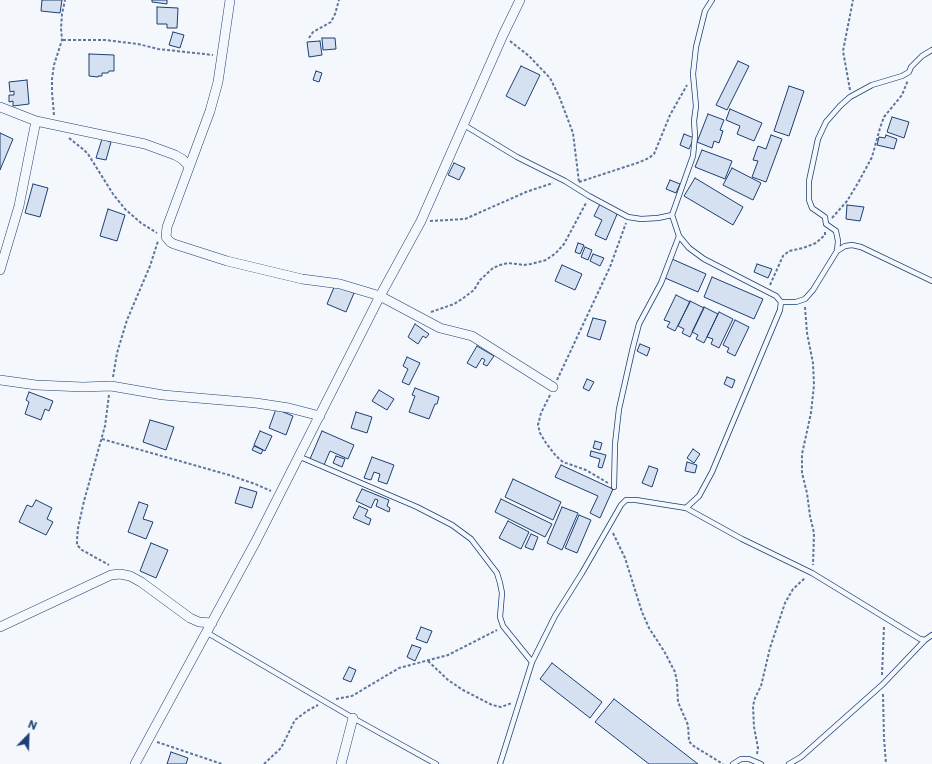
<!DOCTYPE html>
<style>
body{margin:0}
#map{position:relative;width:932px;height:764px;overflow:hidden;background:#f4f7fb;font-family:Commissioner,sans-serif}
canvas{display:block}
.north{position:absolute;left:8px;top:716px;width:40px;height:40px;-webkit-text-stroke:3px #f4f7fb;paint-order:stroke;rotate:23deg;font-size:11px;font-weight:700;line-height:16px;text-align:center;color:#1d3f73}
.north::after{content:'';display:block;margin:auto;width:14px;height:18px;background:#1d3f73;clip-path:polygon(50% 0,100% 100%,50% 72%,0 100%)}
</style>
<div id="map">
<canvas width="932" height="764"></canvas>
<div class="north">N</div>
</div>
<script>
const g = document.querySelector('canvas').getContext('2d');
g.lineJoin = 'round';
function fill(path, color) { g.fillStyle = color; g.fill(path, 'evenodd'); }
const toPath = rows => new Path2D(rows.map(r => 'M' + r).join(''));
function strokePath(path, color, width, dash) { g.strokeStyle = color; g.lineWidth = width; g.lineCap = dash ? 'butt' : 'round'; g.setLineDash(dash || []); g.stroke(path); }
const building = toPath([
 [42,0,62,0,60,13,41,11,42,0],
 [152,0,167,0,167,4,152,2,152,0],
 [157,7,178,8,177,28,167,28,167,24,157,24,157,7],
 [173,32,184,35,180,48,169,45,173,32],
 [322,38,335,38,336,49,323,50,322,38],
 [320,41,322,55,309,57,307,42,320,41],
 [89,54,114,55,114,71,109,71,108,73,102,73,102,76,98,76,98,77,89,76,89,54],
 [738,61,749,66,727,110,716,105,738,61],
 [521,66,540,75,525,106,506,96,521,66],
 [316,71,322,73,319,82,313,80,316,71],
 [27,80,29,104,13,106,13,101,9,102,9,95,14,95,14,91,10,92,9,82,27,80],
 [789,86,804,91,789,136,774,131,789,86],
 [730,109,762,123,754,141,737,134,740,126,726,120,730,109],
 [708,114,724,120,720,130,723,131,719,143,714,141,712,148,697,142,708,114],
 [892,117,909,122,904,138,887,132,892,117],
 [0,133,13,139,0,170,0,133],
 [684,134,694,138,689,149,680,145,684,134],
 [771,135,782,139,766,182,752,177,758,161,753,160,758,146,766,149,771,135],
 [886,135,897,139,894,149,877,145,879,137,885,138,886,135],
 [102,139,111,142,106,160,96,158,102,139],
 [702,150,732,161,725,179,695,167,702,150],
 [454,163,465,168,459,180,448,175,454,163],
 [732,168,761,183,753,200,723,185,732,168],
 [695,178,743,207,733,225,684,196,695,178],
 [670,180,680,184,676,193,666,189,670,180],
 [33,184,48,188,40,217,25,213,33,184],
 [600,204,618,212,606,240,595,235,602,220,594,216,600,204],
 [847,205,864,207,860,221,846,219,847,205],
 [108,209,125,215,117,241,100,236,108,209],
 [578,243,584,245,580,254,575,252,578,243],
 [585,247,592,250,588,260,581,257,585,247],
 [593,254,604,258,600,266,590,261,593,254],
 [672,259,706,274,698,292,665,278,672,259],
 [757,264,772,269,768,278,754,272,757,264],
 [562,265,582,274,575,290,555,281,562,265],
 [712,277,763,299,754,319,704,297,712,277],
 [335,285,354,293,346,312,327,304,335,285],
 [676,295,690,302,675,331,667,327,670,322,664,320,676,295],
 [690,301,704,308,690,337,682,333,684,329,678,326,690,301],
 [704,307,718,314,704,343,696,339,698,335,692,332,704,307],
 [719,312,733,319,719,348,711,344,713,339,707,337,719,312],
 [593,318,606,321,600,340,587,336,593,318],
 [735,320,749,327,735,356,727,352,729,348,723,345,735,320],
 [415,324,429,334,426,338,423,336,418,344,408,337,415,324],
 [640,344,650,348,647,356,637,351,640,344],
 [477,346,494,356,487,366,483,364,485,360,482,358,476,368,467,363,477,346],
 [407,357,420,363,409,385,402,382,408,369,403,366,407,357],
 [727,377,735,380,732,388,724,384,727,377],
 [587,379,594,382,589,391,583,388,587,379],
 [415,388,439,397,437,404,435,404,429,419,409,412,415,396,412,395,415,388],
 [379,390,394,399,387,410,372,401,379,390],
 [29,392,53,401,49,411,45,409,41,420,25,414,29,402,26,400,29,392],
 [276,409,293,416,286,435,269,428,276,409],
 [356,412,372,417,367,433,351,428,356,412],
 [150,420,174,427,166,450,143,442,150,420],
 [260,431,272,436,265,451,254,445,260,431],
 [322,431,354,445,348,459,330,451,324,465,310,459,322,431],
 [595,441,602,443,600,450,593,448,595,441],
 [254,446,263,450,261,454,252,450,254,446],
 [693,449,700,454,694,463,687,458,693,449],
 [591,451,606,455,602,468,598,467,600,459,590,456,591,451],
 [336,456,345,459,342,467,333,463,336,456],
 [372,457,394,465,387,484,378,481,380,474,374,472,371,480,364,478,372,457],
 [687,462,697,465,695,473,685,471,687,462],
 [561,465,613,489,600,518,590,513,598,496,555,477,561,465],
 [649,466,658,469,652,487,642,483,649,466],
 [513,479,561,502,553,520,505,497,513,479],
 [240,487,257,492,252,508,235,503,240,487],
 [362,489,389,500,387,506,390,508,389,512,376,506,378,500,375,499,371,508,356,501,362,489],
 [501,499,552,524,545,537,495,512,501,499],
 [36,500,52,508,47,519,53,522,46,535,19,522,27,505,32,507,36,500],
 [139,502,148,505,143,519,153,522,146,539,128,532,139,502],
 [359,506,368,510,365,516,371,519,369,525,353,518,359,506],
 [562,507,578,513,562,550,547,543,562,507],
 [579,515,591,520,577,553,565,548,579,515],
 [508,521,529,532,521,549,499,538,508,521],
 [531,534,538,537,533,550,525,547,531,534],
 [151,543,168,550,156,578,140,571,151,543],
 [421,627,432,631,427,643,416,639,421,627],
 [412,645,421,648,415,661,407,657,412,645],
 [552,663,602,702,590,718,540,679,552,663],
 [349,667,356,670,351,682,343,679,349,667],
 [614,699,698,764,649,764,595,722,614,699],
 [171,752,188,758,186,764,167,764,171,752]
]);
fill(building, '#d5e0f0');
strokePath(building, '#1d3f73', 1);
const service = toPath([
 [464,125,517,157,565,181,589,196,628,217,641,219,658,218,672,215],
 [837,251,838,241,836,231,826,224,825,217,812,208,809,200,809,181,818,139,826,122,840,106,850,97,872,85,902,76,909,72,911,67,922,56,932,50],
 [781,302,796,302,805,299,813,290,837,251,845,246,852,245,861,247,932,281],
 [298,456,417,507,452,525,471,539,497,573,500,583,502,593,500,617,503,626,532,662],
 [614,487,615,444,619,409,633,347,639,324,661,283,679,236],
 [686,508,742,539,812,573,920,639,925,640,932,635],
 [206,632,353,718,436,764],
 [500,764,532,662,555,616,582,573,621,505,626,500,636,500,686,508,699,496,712,472,780,310,781,302,776,296,704,259,689,248,679,236,672,215,693,156,695,136,694,121,696,106,693,74,696,47,705,11,712,0],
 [733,764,741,759,749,759,761,764],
 [789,764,801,757,883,684,925,640]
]);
const minor = toPath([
 [230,0,218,82,210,111,167,227,166,237,170,242,174,244,227,261,302,279,340,284,380,296,440,328,472,336,553,387],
 [0,107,36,121,145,144,175,155,182,159,189,166],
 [0,270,19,206,36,121],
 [0,380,36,385,83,387,111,386,163,395,256,403,289,408,320,416],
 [0,627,111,575,120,574,130,576,141,582,190,618,199,622,212,623],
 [135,764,256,541,380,296,421,221,503,35,520,0],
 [341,764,353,718]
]);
strokePath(service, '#1d3f73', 6);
strokePath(minor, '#1d3f73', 10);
strokePath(toPath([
 [309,38,313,32,331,22,335,14,339,0],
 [63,40,105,40,138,44,158,49,213,55],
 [510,41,529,56,550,78,559,96,573,133,579,182],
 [850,90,843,51,853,0],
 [54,115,52,92,52,79,54,65,62,40,61,28,62,14,65,0],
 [69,138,84,150,88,154,113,194,125,209,141,223,157,233],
 [579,182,640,162,649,158,654,154,670,115,687,85],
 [832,218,847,201,858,183,872,157,880,128,884,117,902,95,908,80],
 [430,221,465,219,526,192,553,183],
 [770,285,783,256,789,251,803,248,816,243,825,235,825,232],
 [805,307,807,333,813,363,814,385,811,413,802,454,802,473,807,493,810,516,814,533,813,565],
 [431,312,454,304,462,299,474,290,480,280,493,268,500,265,508,263,524,265,531,264,546,260,556,253,564,244,586,203],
 [113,377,117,353,127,320,150,266,158,241],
 [557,380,610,267,626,223],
 [109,395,105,426,84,501,78,528,77,540,77,545,82,550,109,565],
 [550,395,541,413,538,425,540,433,546,443,556,456,563,462,586,470,608,483],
 [102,439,229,475,255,484,271,491],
 [613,533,625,558,642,612,649,628,664,651,675,672,677,682,678,702,688,725,689,741,692,745,723,764],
 [428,661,448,680,463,690,492,705,501,707,512,703],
 [882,675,884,626],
 [883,694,884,738,886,764],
 [336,699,352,696,399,668,448,655,497,630],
 [157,742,222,764],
 [757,754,758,748,754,727,753,706,755,698,761,686,770,648,785,603,793,589,805,578],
 [264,764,281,748,295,720,307,711,318,705]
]), '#5e769c', 2, [3, 2]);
strokePath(service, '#f4f7fb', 4.5);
strokePath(minor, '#f4f7fb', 9);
</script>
